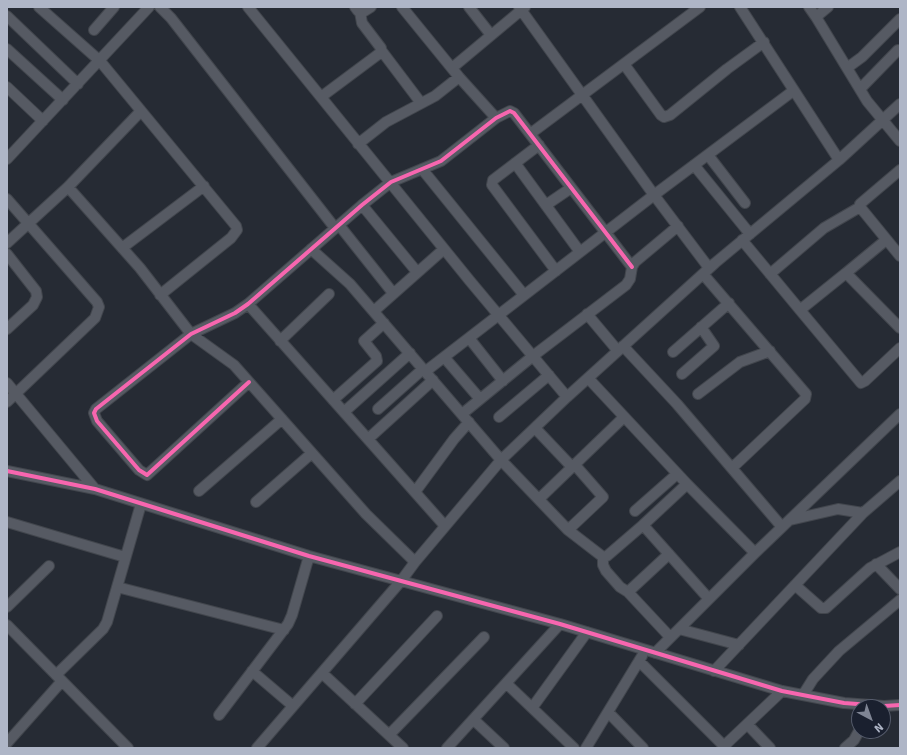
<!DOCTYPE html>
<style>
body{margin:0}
#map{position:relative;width:907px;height:755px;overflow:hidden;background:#262b34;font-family:Signika,sans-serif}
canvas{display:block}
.frame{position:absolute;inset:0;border:8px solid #afb6c7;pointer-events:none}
.north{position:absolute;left:851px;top:699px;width:40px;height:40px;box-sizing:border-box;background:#1a202f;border:1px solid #565c6c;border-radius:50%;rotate:139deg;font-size:11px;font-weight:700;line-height:16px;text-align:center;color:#afb6c7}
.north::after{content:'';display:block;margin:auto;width:14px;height:18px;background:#7f8594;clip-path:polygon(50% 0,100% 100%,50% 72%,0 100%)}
</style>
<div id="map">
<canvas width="907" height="755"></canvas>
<div class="frame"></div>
<div class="north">N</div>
</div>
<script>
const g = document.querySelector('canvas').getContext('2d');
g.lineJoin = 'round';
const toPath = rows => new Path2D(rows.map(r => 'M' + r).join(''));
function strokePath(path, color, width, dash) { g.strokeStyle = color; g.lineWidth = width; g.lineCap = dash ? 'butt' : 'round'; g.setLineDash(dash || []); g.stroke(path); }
const minor = toPath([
 [39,7,100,61,236,226,237,230,231,238,160,295],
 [160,7,171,18,335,228],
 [248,7,470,281,567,397],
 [355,7,358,11,363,12,371,7],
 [402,7,459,77,496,118],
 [469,7,491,35],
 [519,7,654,195,709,268],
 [740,7,839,160],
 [809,7,816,17,828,7],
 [7,16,78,84],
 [816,17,867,101,900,141],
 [94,30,114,7],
 [7,49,63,100],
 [381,50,421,103],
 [624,64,661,115,664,117,670,115,727,69,764,42],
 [452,68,525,7],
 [847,68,862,57,900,19],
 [7,87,43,121],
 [860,89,898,50],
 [321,97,380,53,381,48,362,23,360,12],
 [530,134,700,7],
 [358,144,386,122,435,96,459,77],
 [539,145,493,180,492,185,556,271],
 [708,155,745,203],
 [7,159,149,7],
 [515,163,580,252],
 [694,165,750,234],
 [422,169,524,295],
 [900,170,860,204,860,207,900,256],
 [68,187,140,268,191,334,234,365,366,514,415,562],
 [7,199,97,302,99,307,95,318,7,402],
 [362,205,417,272],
 [546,205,571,188],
 [339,225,393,293],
 [742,240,800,310,846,273,900,328],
 [7,243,68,187,141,111],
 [122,248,204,186],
 [311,249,350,284,501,460,568,530,603,557,607,556,643,525,687,484],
 [7,254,36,291,37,297,33,305,7,329],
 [846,273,886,240],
 [703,274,806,394,805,399,732,468],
 [770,274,824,228,860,207],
 [248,304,445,526],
 [800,310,861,383,865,381,900,348],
 [374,311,444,249],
 [587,314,618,351],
 [469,338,503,381],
 [280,341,329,294],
 [623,346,677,404,782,527],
 [673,352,729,303],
 [444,357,480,399],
 [426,371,654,195,793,91],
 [682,374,714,346,701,327],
 [588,378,687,484,755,553],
 [249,382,147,475,139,470,97,421,94,413,96,409,191,334,235,313,248,304,362,205,391,182,441,161,496,118,510,111,514,113,632,267],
 [7,383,95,489],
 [698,394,740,362,770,351],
 [333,400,377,361,376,356,364,341,384,323],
 [378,409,423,369],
 [344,412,410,353],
 [462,414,533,356,626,285,630,279,632,267,635,262,678,226],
 [499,417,549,375],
 [535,428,572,467],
 [368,439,433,380],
 [7,471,95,489,309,556,560,624,782,691,844,703,884,706,900,705],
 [199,491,282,419],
 [415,492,454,439,469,422],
 [539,499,624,417],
 [256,502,312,453],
 [635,511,677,474],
 [790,520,838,509,863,513],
 [7,522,125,557],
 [643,525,709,599],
 [568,530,603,497,575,465],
 [669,554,628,592,670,637],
 [603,557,603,565,606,571,620,587,628,592],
 [876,564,900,589],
 [795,585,821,608,826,608,870,568,900,552],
 [117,587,284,630],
 [7,607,49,566],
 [7,625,128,748],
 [679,629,739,645],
 [655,653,755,553,900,414],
 [639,661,724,746,782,691],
 [252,671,293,706],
 [714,671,863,513,900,481],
 [322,673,403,748],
 [56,675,103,629,107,622,141,504],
 [507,684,574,748],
 [803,695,813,679,839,651,900,600],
 [355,704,437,616],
 [532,708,587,632],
 [608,712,643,748],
 [219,715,288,624,292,615,309,556],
 [474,720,504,748],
 [748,725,770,748],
 [389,735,484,637],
 [7,743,62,681],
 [257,748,401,581,415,562,501,460,567,397,715,263,839,160,900,104],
 [447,748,560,624],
 [586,748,642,656],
 [845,748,854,740,859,731]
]);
strokePath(minor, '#42464d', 12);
strokePath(minor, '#565a63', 10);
strokePath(toPath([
 [249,382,147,475,139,470,97,421,94,413,96,409,191,334,235,313,248,304,362,205,391,182,441,161,496,118,510,111,514,113,632,267],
 [7,471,95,489,309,556,560,624,782,691,844,703,884,706,900,705]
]), '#f766af', 4);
</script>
